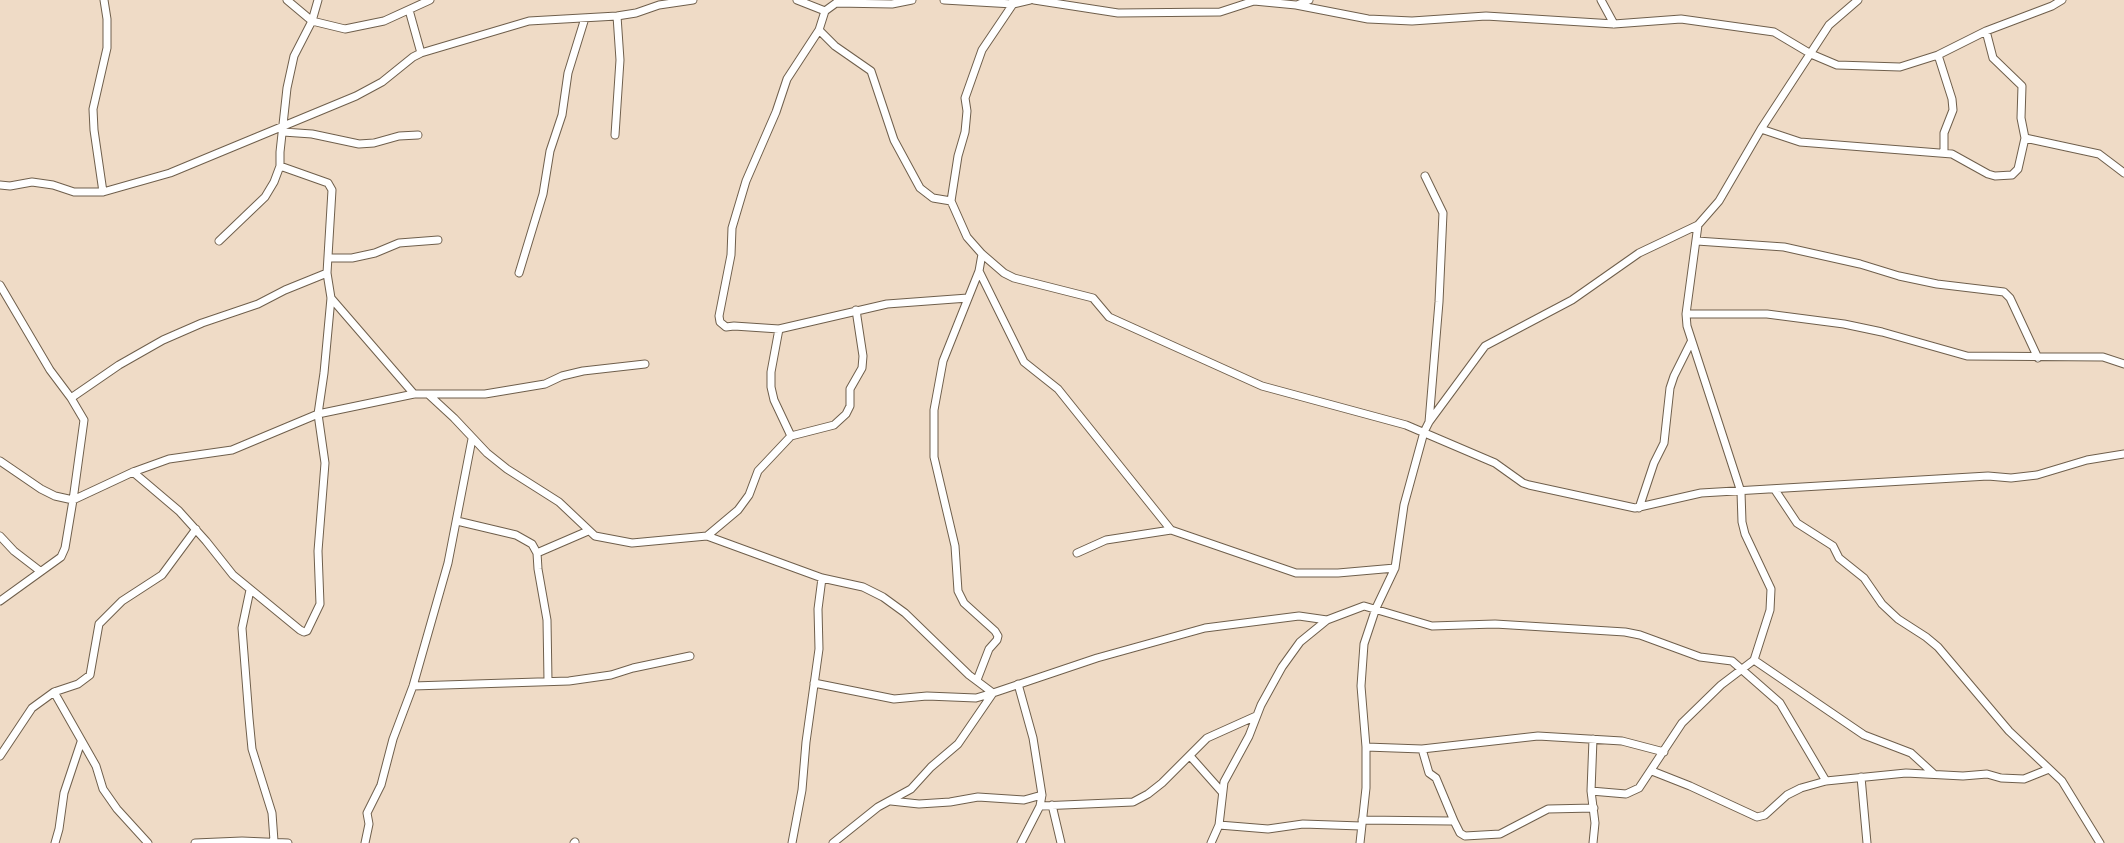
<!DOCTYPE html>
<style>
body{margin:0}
canvas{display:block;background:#efdbc6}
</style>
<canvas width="2124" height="843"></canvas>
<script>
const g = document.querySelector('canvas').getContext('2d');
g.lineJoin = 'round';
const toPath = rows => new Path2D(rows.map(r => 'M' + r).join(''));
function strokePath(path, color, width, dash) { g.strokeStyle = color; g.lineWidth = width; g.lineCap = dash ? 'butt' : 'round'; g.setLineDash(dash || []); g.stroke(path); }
const street = toPath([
 [287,0,312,21,345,29,384,21,430,0],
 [797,0,825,11],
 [912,0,892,4,836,3,825,11,819,30,787,79,776,112,746,181,732,228,731,255,719,316,720,322,726,327,734,326,779,329,887,304,968,298],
 [944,0,1013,4,1030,0],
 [1013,0,1013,4,982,50,965,98,967,111,965,132,958,156,951,201,967,237,982,254,1004,273,1014,278,1093,298,1109,317,1262,386,1406,425,1495,463,1523,483,1529,485,1635,508,1701,493,1988,476,2011,478,2037,475,2087,460,2124,454],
 [1034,0,1118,13,1220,12,1254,1,1296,5,1368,19,1412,21,1486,16,1614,24,1681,19,1774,32,1811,54,1837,65,1900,67,1938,55,1986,31,2052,6,2062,0],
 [1601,0,1614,24],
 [1297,5,1309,0],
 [409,10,421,53],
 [819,30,835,46,871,71,894,140,920,188,933,198,951,201],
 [1938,55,1952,99,1953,110,1944,133,1944,153],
 [1761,129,1800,142,1952,154,1988,174,1995,176,2012,175,2018,169,2025,138,2021,118,2022,86,1993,58,1986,31],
 [283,132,312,134,359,144,374,143,399,136,418,135],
 [615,135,620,60,617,16],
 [2025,138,2099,154,2124,173],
 [1425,176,1443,213,1439,302,1429,422],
 [0,185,10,186,32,182,53,185,74,192,103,192,170,173,356,96,382,82,413,57,421,53,529,21,617,16,636,13,659,5,693,0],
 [103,192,94,130,93,109,107,48,107,19,104,0],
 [219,241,265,197,274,182,280,166],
 [1697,241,1784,247,1860,264,1899,276,1937,284,2004,292,2010,298,2038,358],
 [328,258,352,258,375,253,399,243,438,240],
 [979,271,1024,362,1058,389,1171,530,1296,573,1338,573,1395,568],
 [519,273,543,194,550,151,562,115,568,73,585,18],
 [0,285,50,370,71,398,84,420,73,500,65,548,61,557,0,601],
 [331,298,414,394],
 [1686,314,1767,314,1844,324,1882,332,1967,356,2103,357,2124,364],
 [779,329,771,372,771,387,774,400,791,436],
 [428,394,485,394,545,384,562,376,583,371,645,364],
 [71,398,119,365,163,340,202,323,258,304,285,290,327,273],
 [0,461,41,489,55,496,73,500,133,472,169,459,232,450,318,414,414,394,428,394,454,418,487,453,507,469,559,502,595,536,632,543,707,536,822,578,863,587,883,597,905,613,969,675,993,693,1097,658,1205,628,1299,616,1327,620],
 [133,472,179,511,206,541,233,575,300,630,304,632,307,631,320,604,318,551,325,463,318,414,324,373,331,298,327,273,332,190,328,183,280,166,280,152,287,88,294,56,312,21,318,0],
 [1775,490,1797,523,1833,546,1839,558,1864,578,1882,604,1898,619,1926,637,1938,647,2009,731,2062,781,2100,843],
 [1639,508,1654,463,1664,443,1670,388,1674,376,1691,342],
 [457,521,516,535,532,544,537,553,538,569,547,620,548,681],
 [0,536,14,551,40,571],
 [707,536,738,510,749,495,758,471,791,436,834,425,846,414,850,406,850,389,862,368,863,356,856,310],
 [537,553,588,531],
 [1077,553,1106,540,1171,530],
 [250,590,242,628,249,718,252,749,272,813,274,841],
 [1754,660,1864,735,1911,753,1934,774],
 [977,680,989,649,997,640,998,636,995,631,964,603,958,591,955,546,934,457,934,410,943,361,979,271,982,254],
 [814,683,894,699,927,696,976,698,993,693],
 [1018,684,1033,738,1042,795,1040,806,1021,843],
 [413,686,569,681,611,675,633,668,690,656],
 [54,692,96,766,103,789,117,809,148,843],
 [1366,747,1422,749,1538,736,1622,741,1664,752],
 [1422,749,1429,773,1436,778,1454,821],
 [0,756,32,708,54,692,78,684,90,675,99,624,122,601,162,575,196,529],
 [1190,756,1222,792],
 [1652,771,1690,786,1757,817,1765,815,1787,795,1801,788,1826,781,1906,773,1963,776,1987,774,2001,778,2024,779,2049,769],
 [1861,777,1867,843],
 [1591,791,1593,739],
 [891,801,919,804,950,802,978,797,1024,800,1042,795],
 [1052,805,1061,843],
 [1040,806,1133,802,1148,794,1162,783,1207,738,1256,716],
 [1362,820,1450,821,1454,821,1460,833,1465,836,1500,834,1548,809,1594,808],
 [1219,825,1268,829,1303,824,1361,826],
 [55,843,59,829,64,793,81,742],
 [195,843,242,841,288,843],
 [365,843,369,824,367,813,381,785,393,739,413,686,448,563,472,439],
 [574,843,575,842],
 [792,843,802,790,806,742,819,649,818,609,822,578],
 [833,843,878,807,911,789,931,767,958,744,993,693],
 [1211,843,1219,825,1224,782,1249,736,1261,705,1282,667,1300,642,1327,620,1364,606,1432,626,1495,624,1625,632,1640,635,1700,657,1732,661,1780,703,1826,781],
 [1360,843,1366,788,1366,747,1361,686,1364,644,1376,608,1395,568,1404,505,1424,432,1429,422,1485,346,1572,300,1639,253,1698,225,1719,201,1761,129,1829,25,1858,0],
 [1593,843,1595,823,1591,791,1626,794,1639,788,1682,723,1721,685,1754,660,1770,610,1771,589,1745,534,1742,522,1741,492,1687,326,1686,314,1698,225]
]);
strokePath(street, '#6f5f4c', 9);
strokePath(street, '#fff', 7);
</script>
